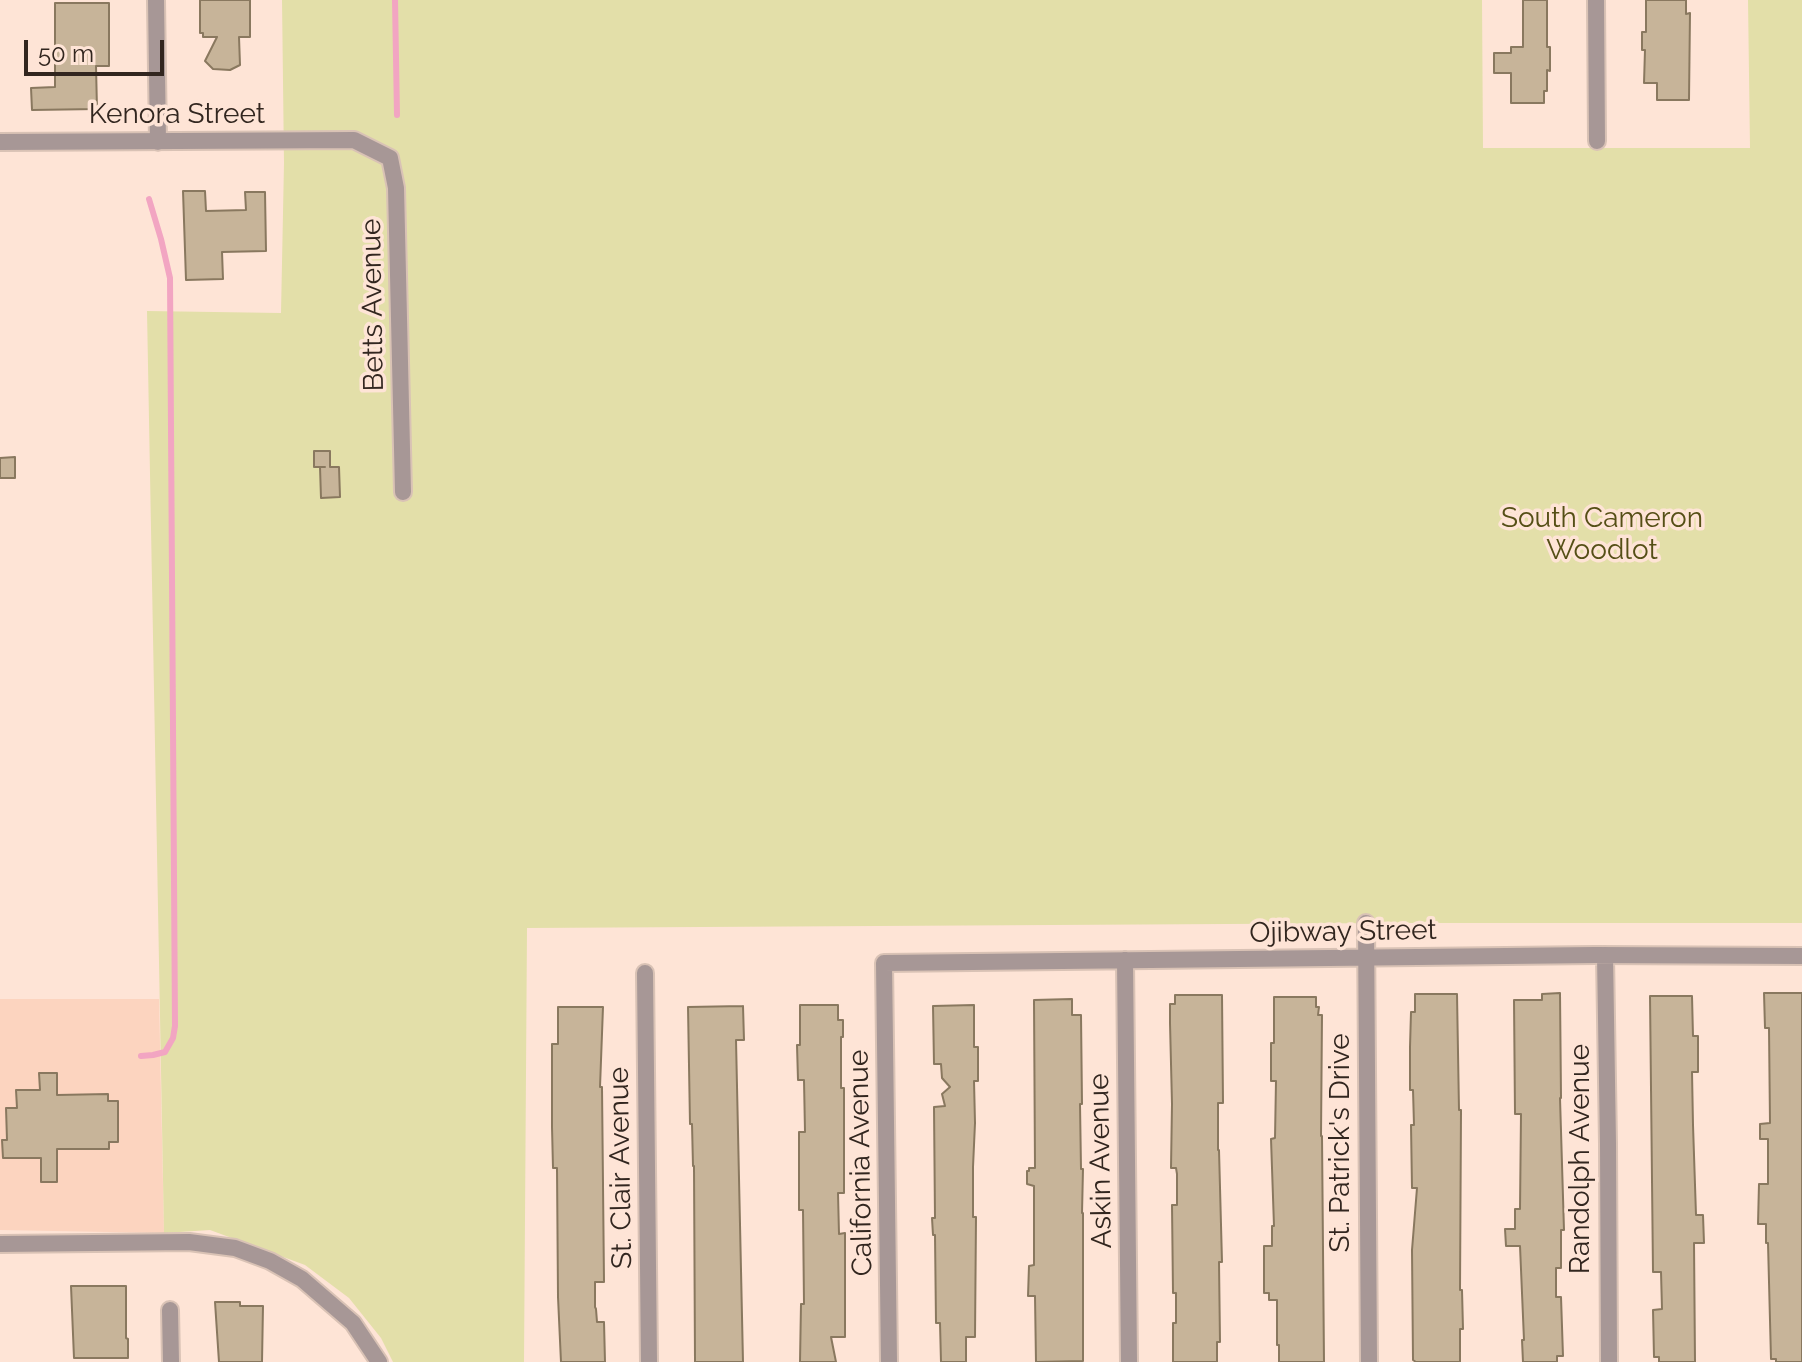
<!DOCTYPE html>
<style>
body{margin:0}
#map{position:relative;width:1802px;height:1362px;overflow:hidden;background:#fee4d6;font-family:Raleway,sans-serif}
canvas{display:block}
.scale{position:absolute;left:24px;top:40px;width:140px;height:36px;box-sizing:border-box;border:4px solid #32261f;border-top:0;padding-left:10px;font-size:24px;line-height:28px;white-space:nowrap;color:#32261f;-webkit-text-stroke:6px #fee4d6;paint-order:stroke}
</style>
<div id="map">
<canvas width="1802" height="1362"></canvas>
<div class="scale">50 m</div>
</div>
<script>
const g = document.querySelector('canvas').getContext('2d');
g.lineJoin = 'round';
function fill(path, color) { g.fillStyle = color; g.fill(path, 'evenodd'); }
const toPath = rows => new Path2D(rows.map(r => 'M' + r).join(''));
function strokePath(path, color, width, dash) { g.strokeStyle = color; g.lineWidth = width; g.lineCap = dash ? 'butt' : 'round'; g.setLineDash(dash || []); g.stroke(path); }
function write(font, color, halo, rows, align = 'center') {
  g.font = font + ' Raleway,sans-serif'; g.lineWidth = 7; g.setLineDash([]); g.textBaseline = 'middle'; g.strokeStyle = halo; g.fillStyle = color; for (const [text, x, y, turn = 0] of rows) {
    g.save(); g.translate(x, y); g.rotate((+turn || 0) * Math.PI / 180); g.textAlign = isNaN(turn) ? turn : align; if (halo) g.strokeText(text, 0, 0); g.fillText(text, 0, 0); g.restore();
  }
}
fill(toPath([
 [0,999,159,999,164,1233,0,1230]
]), '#fcd4bf');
fill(toPath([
 [282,0,1482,0,1483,148,1750,148,1748,0,1802,0,1802,923,1401,923,527,928,524,1362,393,1362,381,1338,349,1298,305,1265,210,1230,164,1233,147,311,281,313,284,163]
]), '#e3dfa9');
strokePath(toPath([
 [395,0,397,115],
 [141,1056,153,1055,165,1052,173,1038,175,1026,170,278,161,239,149,199]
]), '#f2a5c2', 6);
const building = toPath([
 [200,0,250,0,250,37,239,37,240,65,230,70,213,69,205,61,217,37,203,37,203,33,200,33,200,0],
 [1523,0,1547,0,1547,47,1550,47,1550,71,1547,70,1547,91,1544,91,1544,103,1511,103,1511,73,1494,73,1494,53,1511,53,1511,47,1523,47,1523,0],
 [1646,0,1686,0,1686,14,1690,13,1689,100,1657,100,1657,83,1644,83,1645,50,1642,50,1642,32,1646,32,1646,0],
 [55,3,109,3,109,66,96,66,97,109,32,110,31,88,55,87,55,3],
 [183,191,205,191,206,211,246,210,245,192,265,192,266,251,222,252,223,279,186,280,183,191],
 [314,451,330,451,330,467,339,467,340,497,321,498,320,467,325,467,314,467,314,451],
 [15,457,15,478,0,478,0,458,15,457],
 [1560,993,1561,1098,1560,1098,1564,1230,1561,1230,1561,1268,1556,1268,1556,1297,1561,1297,1563,1356,1557,1356,1557,1362,1523,1362,1522,1340,1524,1340,1520,1246,1506,1246,1505,1229,1515,1229,1515,1209,1520,1209,1521,1114,1515,1114,1514,1000,1542,1000,1542,994,1560,993],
 [1764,993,1802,993,1802,1362,1776,1362,1776,1359,1771,1359,1768,1243,1766,1243,1766,1224,1758,1224,1759,1184,1768,1184,1768,1139,1760,1139,1760,1124,1770,1123,1769,1028,1765,1028,1764,993],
 [1415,994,1457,994,1459,1110,1461,1110,1460,1290,1462,1290,1463,1329,1460,1329,1460,1362,1416,1362,1413,1360,1412,1250,1417,1188,1412,1188,1411,1125,1414,1125,1413,1090,1410,1090,1410,1047,1411,1012,1415,1012,1415,994],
 [1175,995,1222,995,1223,1103,1218,1103,1218,1150,1219,1150,1222,1262,1219,1262,1220,1342,1217,1342,1217,1362,1173,1362,1173,1323,1176,1323,1176,1293,1173,1293,1172,1205,1177,1205,1177,1174,1176,1168,1171,1168,1172,1104,1170,1023,1170,1004,1175,1004,1175,995],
 [1650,996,1692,996,1693,1036,1698,1036,1698,1072,1692,1072,1693,1125,1696,1215,1703,1215,1704,1243,1694,1243,1695,1362,1659,1362,1659,1357,1654,1357,1653,1310,1662,1309,1661,1272,1653,1272,1650,996],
 [1274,997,1316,997,1316,1007,1319,1007,1318,1015,1322,1015,1321,1136,1322,1136,1324,1362,1279,1362,1279,1345,1277,1345,1277,1300,1269,1300,1269,1293,1264,1293,1264,1246,1272,1246,1272,1226,1274,1226,1271,1139,1275,1138,1276,1081,1271,1081,1271,1043,1274,1043,1274,997],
 [1072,999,1072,1015,1081,1015,1082,1104,1080,1104,1081,1169,1083,1169,1082,1213,1083,1213,1083,1361,1036,1362,1035,1296,1028,1296,1029,1266,1034,1265,1034,1186,1027,1184,1027,1171,1029,1171,1029,1168,1035,1168,1034,1000,1072,999],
 [800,1005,838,1005,838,1020,843,1020,843,1037,841,1037,841,1088,844,1088,844,1193,838,1193,839,1234,845,1233,845,1337,831,1337,836,1362,800,1362,801,1304,804,1304,803,1210,799,1210,799,1132,805,1132,804,1080,798,1080,797,1045,800,1045,800,1005],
 [974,1005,974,1047,978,1047,978,1081,974,1081,975,1123,973,1167,973,1217,976,1217,975,1337,966,1337,966,1362,941,1362,940,1323,936,1323,935,1235,933,1235,932,1218,935,1218,934,1107,945,1106,942,1094,950,1087,942,1078,941,1064,934,1064,933,1006,974,1005],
 [743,1006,744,1040,736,1040,743,1362,695,1362,694,1166,693,1166,692,1124,690,1124,688,1007,743,1006],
 [558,1007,603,1007,600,1087,602,1087,604,1282,595,1282,595,1307,596,1309,597,1322,604,1322,605,1362,561,1362,558,1297,557,1168,553,1168,552,1127,552,1044,558,1044,558,1007],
 [39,1073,57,1073,57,1095,108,1094,108,1101,118,1101,118,1142,109,1142,109,1149,57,1149,57,1182,41,1182,41,1158,3,1158,2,1140,7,1140,6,1108,17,1108,16,1090,40,1090,39,1073],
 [71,1286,126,1286,126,1338,128,1339,128,1358,74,1358,71,1286],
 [215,1302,240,1302,240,1306,263,1306,262,1362,219,1362,215,1302]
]);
fill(building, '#c7b499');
strokePath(building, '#89785f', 2);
const street = toPath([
 [156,0,158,142],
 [1596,0,1597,141],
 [0,142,354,140,390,158,396,188,403,492],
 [1366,923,1369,1362],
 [1605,955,1608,1144,1609,1362],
 [1125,960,1129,1362],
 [645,973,649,1362],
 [0,1244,189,1242,235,1248,270,1261,302,1279,353,1323,379,1362],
 [170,1310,171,1362],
 [889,1362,884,963,1595,955,1802,956]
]);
strokePath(street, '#d9c2b5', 20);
strokePath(street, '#a79796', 16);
write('28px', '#32261f', '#fee4d6', [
 ["Kenora Street",177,115],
 ["Betts Avenue",373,305,-91],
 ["Ojibway Street",1343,932,-1],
 ["St. Patrick's Drive",1341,1143,-90],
 ["Randolph Avenue",1581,1159,-90],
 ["Askin Avenue",1101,1161,-91],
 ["California Avenue",861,1163,-91],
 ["St. Clair Avenue",621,1168,-91]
]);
write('28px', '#554f16', '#fee4d6', [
 ["South Cameron",1602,519],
 ["Woodlot",1602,551]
]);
</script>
